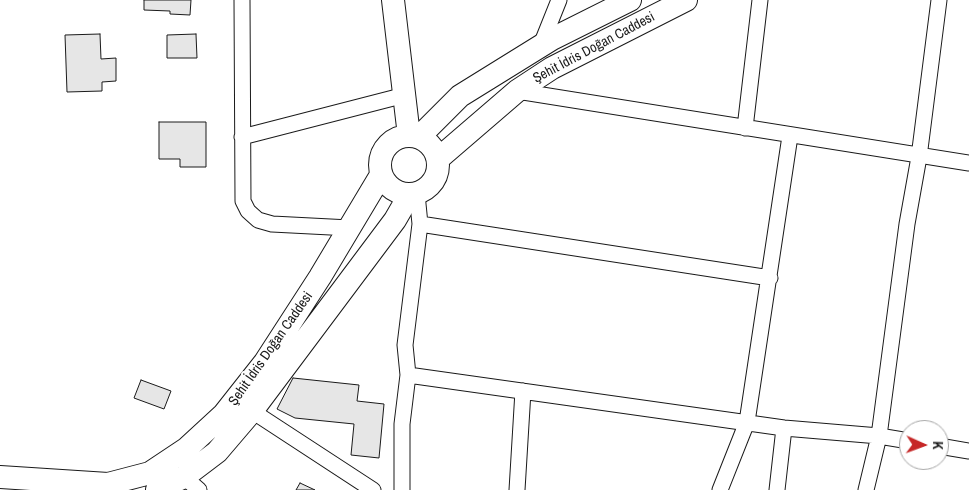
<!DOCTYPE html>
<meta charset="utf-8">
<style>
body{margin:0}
#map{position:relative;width:969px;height:490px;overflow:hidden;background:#fff;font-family:"Archivo Narrow",sans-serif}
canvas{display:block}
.north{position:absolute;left:899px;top:420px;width:50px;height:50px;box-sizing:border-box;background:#fff;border:1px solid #a3a3a3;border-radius:50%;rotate:92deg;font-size:14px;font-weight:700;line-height:20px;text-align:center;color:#1a1a1a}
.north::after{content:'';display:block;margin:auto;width:18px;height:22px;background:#c62828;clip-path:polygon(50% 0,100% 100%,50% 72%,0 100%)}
</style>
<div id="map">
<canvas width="969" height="490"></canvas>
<div class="north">K</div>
</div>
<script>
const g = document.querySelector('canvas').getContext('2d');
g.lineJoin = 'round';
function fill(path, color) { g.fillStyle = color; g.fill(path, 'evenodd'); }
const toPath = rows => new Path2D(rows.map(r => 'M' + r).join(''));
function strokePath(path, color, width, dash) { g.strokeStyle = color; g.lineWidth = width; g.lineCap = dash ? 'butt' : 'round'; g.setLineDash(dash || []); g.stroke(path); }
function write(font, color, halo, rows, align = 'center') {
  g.font = font + ' "Archivo Narrow",sans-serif'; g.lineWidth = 4; g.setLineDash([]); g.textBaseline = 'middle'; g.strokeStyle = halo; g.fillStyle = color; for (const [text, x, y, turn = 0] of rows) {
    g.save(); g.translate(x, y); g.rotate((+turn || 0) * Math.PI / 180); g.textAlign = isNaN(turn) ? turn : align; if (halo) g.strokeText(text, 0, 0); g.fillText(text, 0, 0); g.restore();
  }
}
const building = toPath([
 [144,0,191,0,190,15,170,14,170,11,144,10,144,0],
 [100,34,101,59,116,58,116,81,102,82,102,91,67,92,65,35,100,34],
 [196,34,197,58,167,58,167,35,196,34],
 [159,122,206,122,206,167,180,167,180,159,159,159,159,122],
 [293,378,359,385,357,401,384,404,379,458,351,455,354,424,295,418,277,409,293,378],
 [141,380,171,391,164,409,134,398,141,380],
 [300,483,315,490,296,490,300,483]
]);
fill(building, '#e6e6e6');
strokePath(building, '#1a1a1a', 1);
const street = toPath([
 [242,0,243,201,248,211,258,220,272,224,350,228],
 [541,45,559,0],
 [517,91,969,163],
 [745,128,760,0],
 [242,137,405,95],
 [420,224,770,278],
 [408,375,784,428,879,436,909,441],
 [252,411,373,490],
 [939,446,969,451],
 [184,477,199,490],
 [402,490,402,424,408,375,405,345,420,224,417,194],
 [517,490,523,391],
 [720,490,747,422,790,136],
 [777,490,784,428],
 [866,490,879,436,907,224,919,157,939,0]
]);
const secondary = toPath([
 [393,0,409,136],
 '380 165a29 29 0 1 1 58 0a29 29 0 1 1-58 0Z',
 [419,137,460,96,552,39,630,0],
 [438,159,517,91,552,68,686,0],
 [0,477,108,484,150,473,186,449,224,414,265,362,320,277,381,175],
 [157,490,184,477,217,452,252,411,395,220,410,194]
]);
strokePath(street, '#1a1a1a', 17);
strokePath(secondary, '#1a1a1a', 24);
strokePath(street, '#fff', 15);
strokePath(secondary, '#fff', 22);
write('14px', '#1a1a1a', '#fff', [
 ["Şehit İdris Doğan Caddesi",594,48,-28],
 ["Şehit İdris Doğan Caddesi",271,349,-55]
]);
</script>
